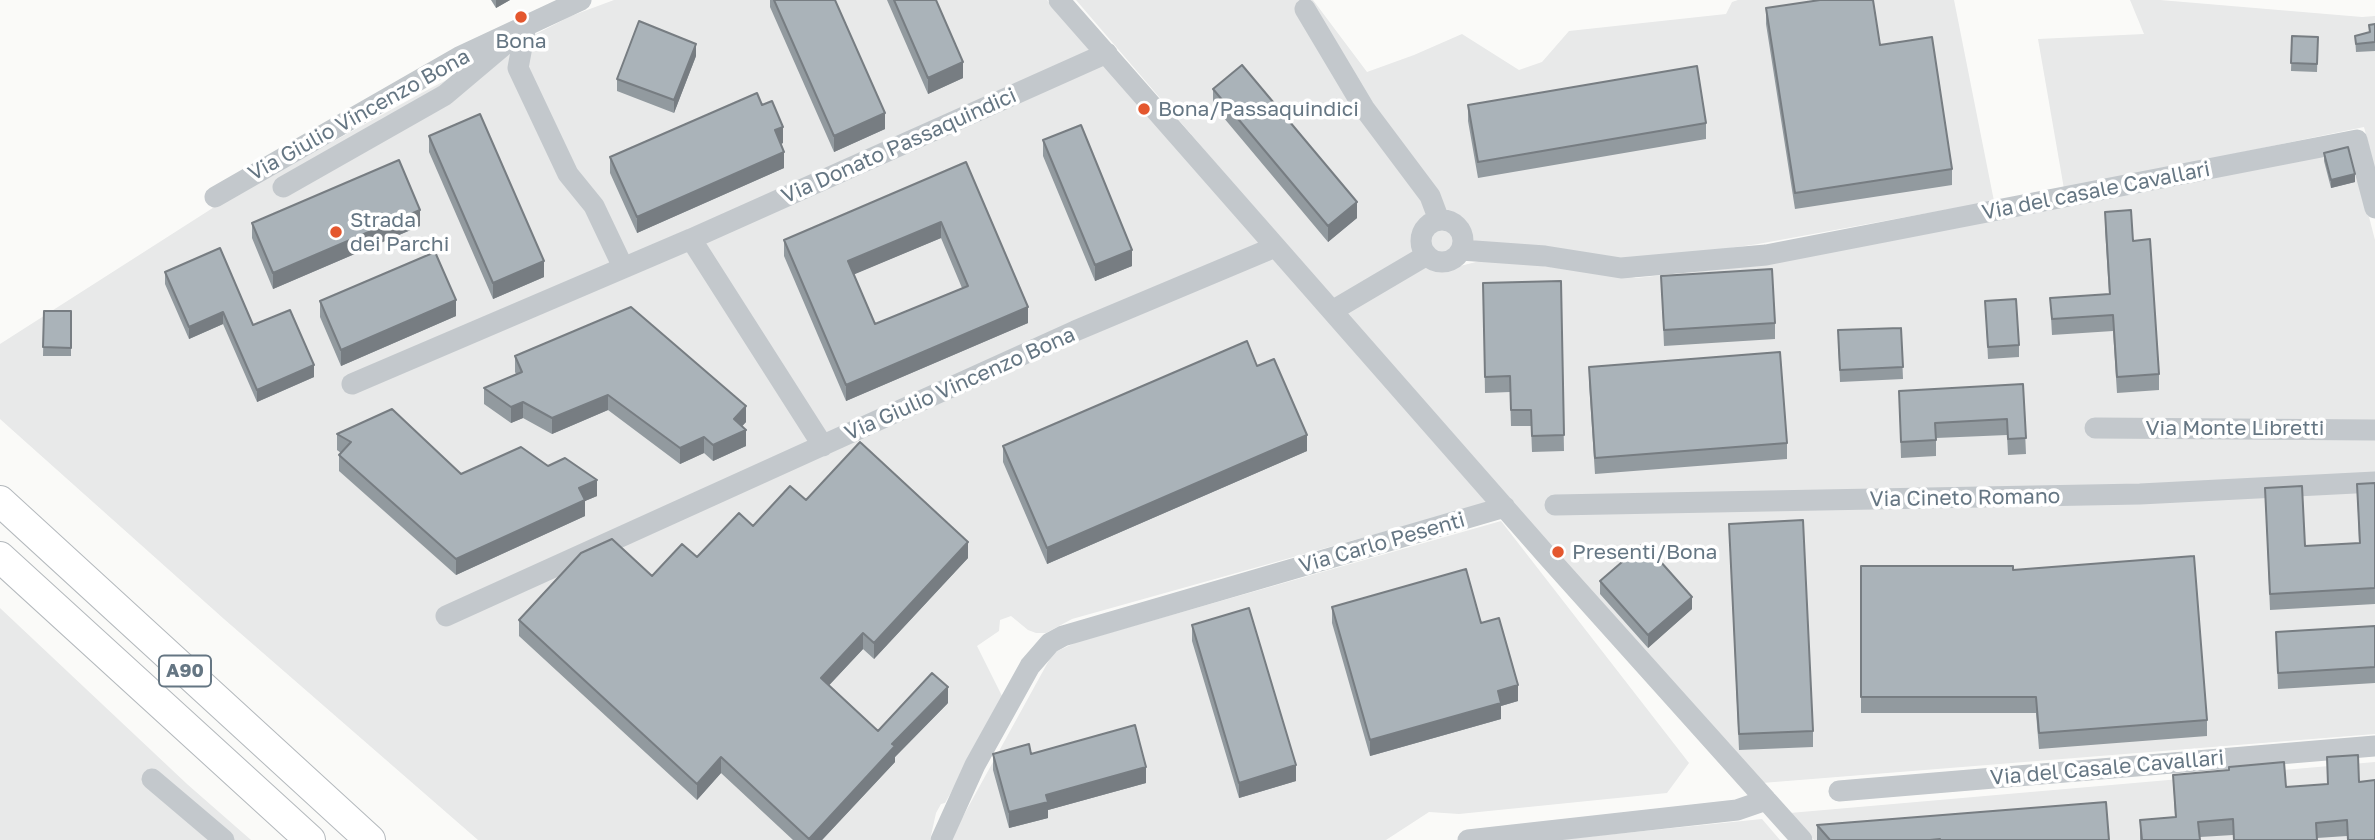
<!DOCTYPE html>
<style>
body{margin:0}
canvas{display:block;background:#fafaf8}
</style>
<canvas width="2375" height="840"></canvas>
<script>
const g = document.querySelector('canvas').getContext('2d');
g.lineJoin = 'round';
function fill(path, color) { g.fillStyle = color; g.fill(path, 'evenodd'); }
const toPath = rows => new Path2D(rows.map(r => 'M' + r).join(''));
function strokePath(path, color, width, dash) { g.strokeStyle = color; g.lineWidth = width; g.lineCap = dash ? 'butt' : 'round'; g.setLineDash(dash || []); g.stroke(path); }
function write(font, color, halo, rows, align = 'center') {
  g.font = font + ' "Golos Text",sans-serif'; g.lineWidth = 7; g.setLineDash([]); g.textBaseline = 'middle'; g.strokeStyle = halo; g.fillStyle = color; for (const [text, x, y, turn = 0] of rows) {
    g.save(); g.translate(x, y); g.rotate((+turn || 0) * Math.PI / 180); g.textAlign = isNaN(turn) ? turn : align; if (halo) g.strokeText(text, 0, 0); g.fillText(text, 0, 0); g.restore();
  }
}
fill(toPath([
 [614,0,1047,0,1259,243,1490,502,1072,619,1046,633,1036,633,1028,630,1011,616,1000,620,999,631,977,646,1004,700,945,803,941,804,936,813,930,840,478,840,224,619,0,419,0,344,219,204,429,89,571,16],
 [1076,0,1313,0,1367,72,1414,55,1462,34,1519,70,1542,62,1569,31,1726,14,1732,2,1738,0,1954,0,1994,201,1758,244,1652,259,1621,260,1474,244,1460,266,1488,259,1636,278,1748,266,2352,151,2375,240,2375,734,1762,783,1351,321],
 [2130,0,2160,0,2362,17,2375,16,2375,169,2364,127,2064,189,2038,39,2144,34],
 [1501,521,1689,763,1667,793,1459,814,1429,812,1386,840,950,840,1053,653,1077,642],
 [0,608,187,784,251,840,0,840],
 [2375,762,2375,840,1814,840,1790,813],
 [1762,819,1780,840,1556,840]
]), '#e8e9e9');
const highway = toPath([
 [0,501,370,840],
 [0,557,310,840]
]);
strokePath(highway, '#b4b9bd', 32);
strokePath(toPath([
 [1059,0,1548,557,1802,840],
 [1305,9,1364,108,1430,196,1439,220],
 [526,25,518,68,568,174,594,206,623,267],
 [283,187,445,95,509,41],
 [215,197,459,57,581,0],
 '1421 241a21 21 0 1 1 42 0a21 21 0 1 1-42 0Z',
 [691,239,1107,53],
 [1461,250,1545,256,1621,268,1766,255,2357,140,2375,208],
 [1332,311,1427,255],
 [352,384,691,239,823,446],
 [2095,428,2375,430],
 [1555,505,2140,494,2375,482],
 [446,616,1075,331,1275,247],
 [152,779,224,840],
 [1839,791,2375,746],
 [941,840,975,765,1030,666,1050,643,1063,636,1505,507],
 [1468,840,1737,810,1766,800]
]), '#c3c8cc', 21);
strokePath(highway, '#fff', 30);
fill(toPath([
 [491,0,510,0,496,8],
 [770,0,835,0,885,129,834,152,770,7],
 [887,0,936,0,963,78,928,94],
 [1766,8,1880,45,1952,169,1952,185,1795,209,1766,24],
 [2375,24,2375,51,2356,52,2355,36,2369,32,2369,25],
 [2292,36,2318,37,2317,72,2291,71],
 [696,56,674,113,617,91,617,79],
 [1213,89,1357,218,1328,242,1213,105],
 [762,105,783,143,781,144,784,168,637,233,610,173,610,157],
 [1468,105,1706,123,1706,139,1478,178,1468,121],
 [429,136,544,277,493,299,429,152],
 [1043,140,1132,266,1095,281,1043,156],
 [2324,153,2355,182,2331,188,2324,161],
 [966,162,1028,323,846,401,784,256,784,240],
 [941,238,962,288,875,324,854,274],
 [2105,212,2133,241,2159,374,2159,390,2117,393,2113,331,2052,335,2050,298,2109,294,2105,228],
 [252,223,420,226,273,289,252,238],
 [165,272,253,325,314,377,257,402,223,324,189,339,165,284],
 [1661,276,1775,323,1775,339,1664,346],
 [1561,281,1564,451,1532,452,1531,426,1511,426,1510,392,1485,393,1483,283],
 [320,301,456,316,341,366,320,317],
 [1985,301,2019,345,2019,357,1988,359],
 [44,311,71,311,71,356,43,356],
 [1901,328,1903,379,1840,382,1838,342],
 [515,356,746,422,742,426,746,446,713,461,704,453,680,464,608,410,552,434,523,418,511,423,484,404,484,388,516,374,515,372],
 [1257,366,1307,451,1047,564,1003,462,1003,446],
 [1589,367,1787,443,1787,459,1595,474,1589,383],
 [2023,384,2026,454,2008,455,2007,435,1936,438,1936,456,1901,458,1899,391],
 [337,434,461,474,548,466,597,496,585,501,585,516,456,575,339,471,339,455,341,453,337,450],
 [2375,483,2375,604,2270,610,2265,488,2305,546,2359,543,2357,484],
 [806,500,968,558,874,659,863,649,829,685,878,731,948,703,895,757,895,762,822,840,793,840,721,773,697,800,519,636,519,620,652,576,697,557,753,526],
 [1729,524,1813,731,1813,747,1739,750],
 [1861,566,2013,570,2207,720,2207,736,2039,749,2036,713,1861,713],
 [1600,581,1692,609,1648,648,1600,594],
 [1332,607,1481,623,1518,701,1501,706,1501,719,1370,756,1332,623],
 [1192,625,1296,781,1239,798,1192,641],
 [2375,626,2375,683,2278,689,2276,632],
 [993,754,1031,754,1146,783,1048,810,1048,818,1009,828,993,770],
 [2327,757,2359,782,2375,840,2347,840,2347,836,2317,838,2317,840,2233,840,2233,835,2200,837,2200,840,2140,840,2140,820,2175,817,2173,775,2286,787,2327,784],
 [1817,825,2109,840,1817,840]
]), '#929a9f');
fill(toPath([
 [496,0,510,0,496,8],
 [696,44,696,56,674,113,674,100],
 [963,62,963,78,928,94,928,78],
 [885,113,885,129,834,152,834,136],
 [783,127,783,143,775,146,775,130],
 [784,152,784,168,637,233,637,217],
 [2355,174,2355,182,2331,188,2331,180],
 [1357,202,1357,218,1328,242,1328,226],
 [420,210,420,226,273,289,273,273],
 [941,222,941,238,848,277,848,261],
 [1132,250,1132,266,1095,281,1095,265],
 [544,261,544,277,493,299,493,283],
 [456,300,456,316,341,366,341,350],
 [1028,307,1028,323,846,401,846,385],
 [223,312,223,324,189,339,189,327],
 [314,365,314,377,257,402,257,390],
 [608,395,608,410,552,434,552,418],
 [523,402,523,418,511,423,511,407],
 [746,406,746,422,734,435,734,419],
 [746,430,746,446,713,461,713,445],
 [1307,435,1307,451,1047,564,1047,548],
 [704,437,704,453,680,464,680,448],
 [597,480,597,496,585,501,585,516,456,575,456,559,579,488],
 [968,542,968,558,874,659,874,643],
 [1692,597,1692,609,1648,648,1648,635],
 [863,633,863,649,821,694,821,678],
 [1518,685,1518,701,1501,706,1501,719,1370,756,1370,740,1498,691],
 [948,687,948,703,895,757,895,762,822,840,809,840,892,744],
 [721,757,721,773,697,800,697,784],
 [1296,765,1296,781,1239,798,1239,783],
 [1146,767,1146,783,1048,810,1048,818,1009,828,1009,812,1046,795]
]), '#777d82');
const building = toPath([
 [774,0,835,0,885,113,834,136,774,0],
 [894,0,936,0,963,62,928,78,894,0],
 [1820,0,1873,0,1880,45,1932,37,1952,169,1795,193,1766,8,1820,0],
 [639,21,696,44,674,100,617,79,639,21],
 [2375,24,2375,42,2356,44,2355,36,2370,32,2369,25,2375,24],
 [2292,36,2318,37,2317,64,2291,63,2292,36],
 [1242,65,1357,202,1328,226,1213,89,1242,65],
 [1697,66,1706,123,1478,162,1468,105,1697,66],
 [757,93,762,105,772,101,783,127,775,130,784,152,637,217,610,157,757,93],
 [480,114,544,261,493,283,429,136,480,114],
 [1081,125,1132,250,1095,265,1043,140,1081,125],
 [2348,147,2355,174,2331,180,2324,153,2348,147],
 [399,160,420,210,273,273,252,223,399,160],
 [966,162,1028,307,846,385,784,240,966,162],
 [941,222,968,286,875,324,848,261,941,222],
 [2131,210,2133,241,2150,239,2159,374,2117,377,2113,315,2052,319,2050,298,2110,294,2105,212,2131,210],
 [220,248,253,325,290,310,314,365,257,390,223,312,189,327,165,272,220,248],
 [435,252,456,300,341,350,320,301,435,252],
 [1772,269,1775,323,1664,330,1661,276,1772,269],
 [1561,281,1564,435,1532,436,1531,410,1511,410,1510,376,1485,377,1483,283,1561,281],
 [2016,299,2019,345,1988,347,1985,301,2016,299],
 [631,307,746,406,734,419,746,430,713,445,704,437,680,448,608,395,552,418,523,402,511,407,484,388,522,372,515,356,631,307],
 [44,311,71,311,71,348,43,347,44,311],
 [1901,328,1903,367,1840,370,1838,330,1901,328],
 [1247,341,1257,366,1274,359,1307,435,1047,548,1003,446,1247,341],
 [1780,352,1787,443,1595,458,1589,367,1780,352],
 [2023,384,2026,438,2008,439,2007,419,1935,423,1936,440,1901,442,1899,391,2023,384],
 [392,409,461,474,521,447,548,466,565,458,597,480,579,488,585,500,456,559,339,455,351,442,337,434,392,409],
 [860,442,968,542,874,643,863,633,821,678,878,731,932,673,948,687,892,744,895,746,809,839,721,757,697,784,519,620,581,553,612,539,652,576,682,544,697,557,739,513,753,526,790,486,806,500,860,442],
 [2375,483,2375,588,2270,594,2265,488,2302,486,2305,546,2360,543,2357,484,2375,483],
 [1803,520,1813,731,1739,734,1729,524,1803,520],
 [1644,543,1692,597,1648,635,1600,581,1644,543],
 [2194,556,2207,720,2039,733,2036,697,1861,697,1861,566,2013,566,2013,570,2194,556],
 [1466,569,1481,623,1499,618,1518,685,1498,691,1501,703,1370,740,1332,607,1466,569],
 [1249,608,1296,765,1239,783,1192,625,1249,608],
 [2375,626,2375,667,2278,673,2276,632,2375,626],
 [1135,725,1146,767,1046,795,1048,802,1009,812,993,754,1029,744,1031,754,1135,725],
 [2358,755,2359,782,2375,780,2375,840,2348,840,2347,820,2316,823,2317,840,2234,840,2233,819,2198,822,2200,840,2142,840,2140,820,2176,817,2173,775,2229,770,2229,767,2284,762,2286,787,2328,784,2327,757,2358,755],
 [2106,802,2109,840,1940,840,1940,839,1930,840,1830,840,1817,825,2106,802]
]);
fill(building, '#aab3b9');
strokePath(building, '#777d82', 2);
for (const [x, y, r, color] of [
 [521,17,7,"#e4572e"],
 [1144,109,7,"#e4572e"],
 [336,232,7,"#e4572e"],
 [1558,552,7,"#e4572e"]
]) { const dot = new Path2D(); dot.arc(x, y, r, 0, 2 * Math.PI); g.fillStyle = color; g.fill(dot); strokePath(dot, '#fff', 2.5); }
for (const [x, y, w] of [
 [185,671,52]
]) { const box = new Path2D(); box.roundRect(x - w / 2, y - 15.5, w, 31, 5); g.fillStyle = '#fff'; g.fill(box); strokePath(box, '#657683', 2); }
write('bold 19px', '#657683', null, [
 ["A90",185,671]
]);
write('21px', '#657683', '#fff', [
 ["Bona",521,41,"center"],
 ["Bona/Passaquindici",1158,109],
 ["Strada",350,220],
 ["dei Parchi",350,244],
 ["Presenti/Bona",1572,552]
], 'left');
write('21px', '#657683', '#fff', [
 ["Via Giulio Vincenzo Bona",359,115,-29],
 ["Via Donato Passaquindici",899,146,-24],
 ["Via del casale Cavallari",2096,191,-11],
 ["Via Giulio Vincenzo Bona",960,384,-24],
 ["Via Monte Libretti",2235,428],
 ["Via Cineto Romano",1965,498,-1],
 ["Via Carlo Pesenti",1382,543,-16],
 ["Via del Casale Cavallari",2107,768,-5]
]);
</script>
